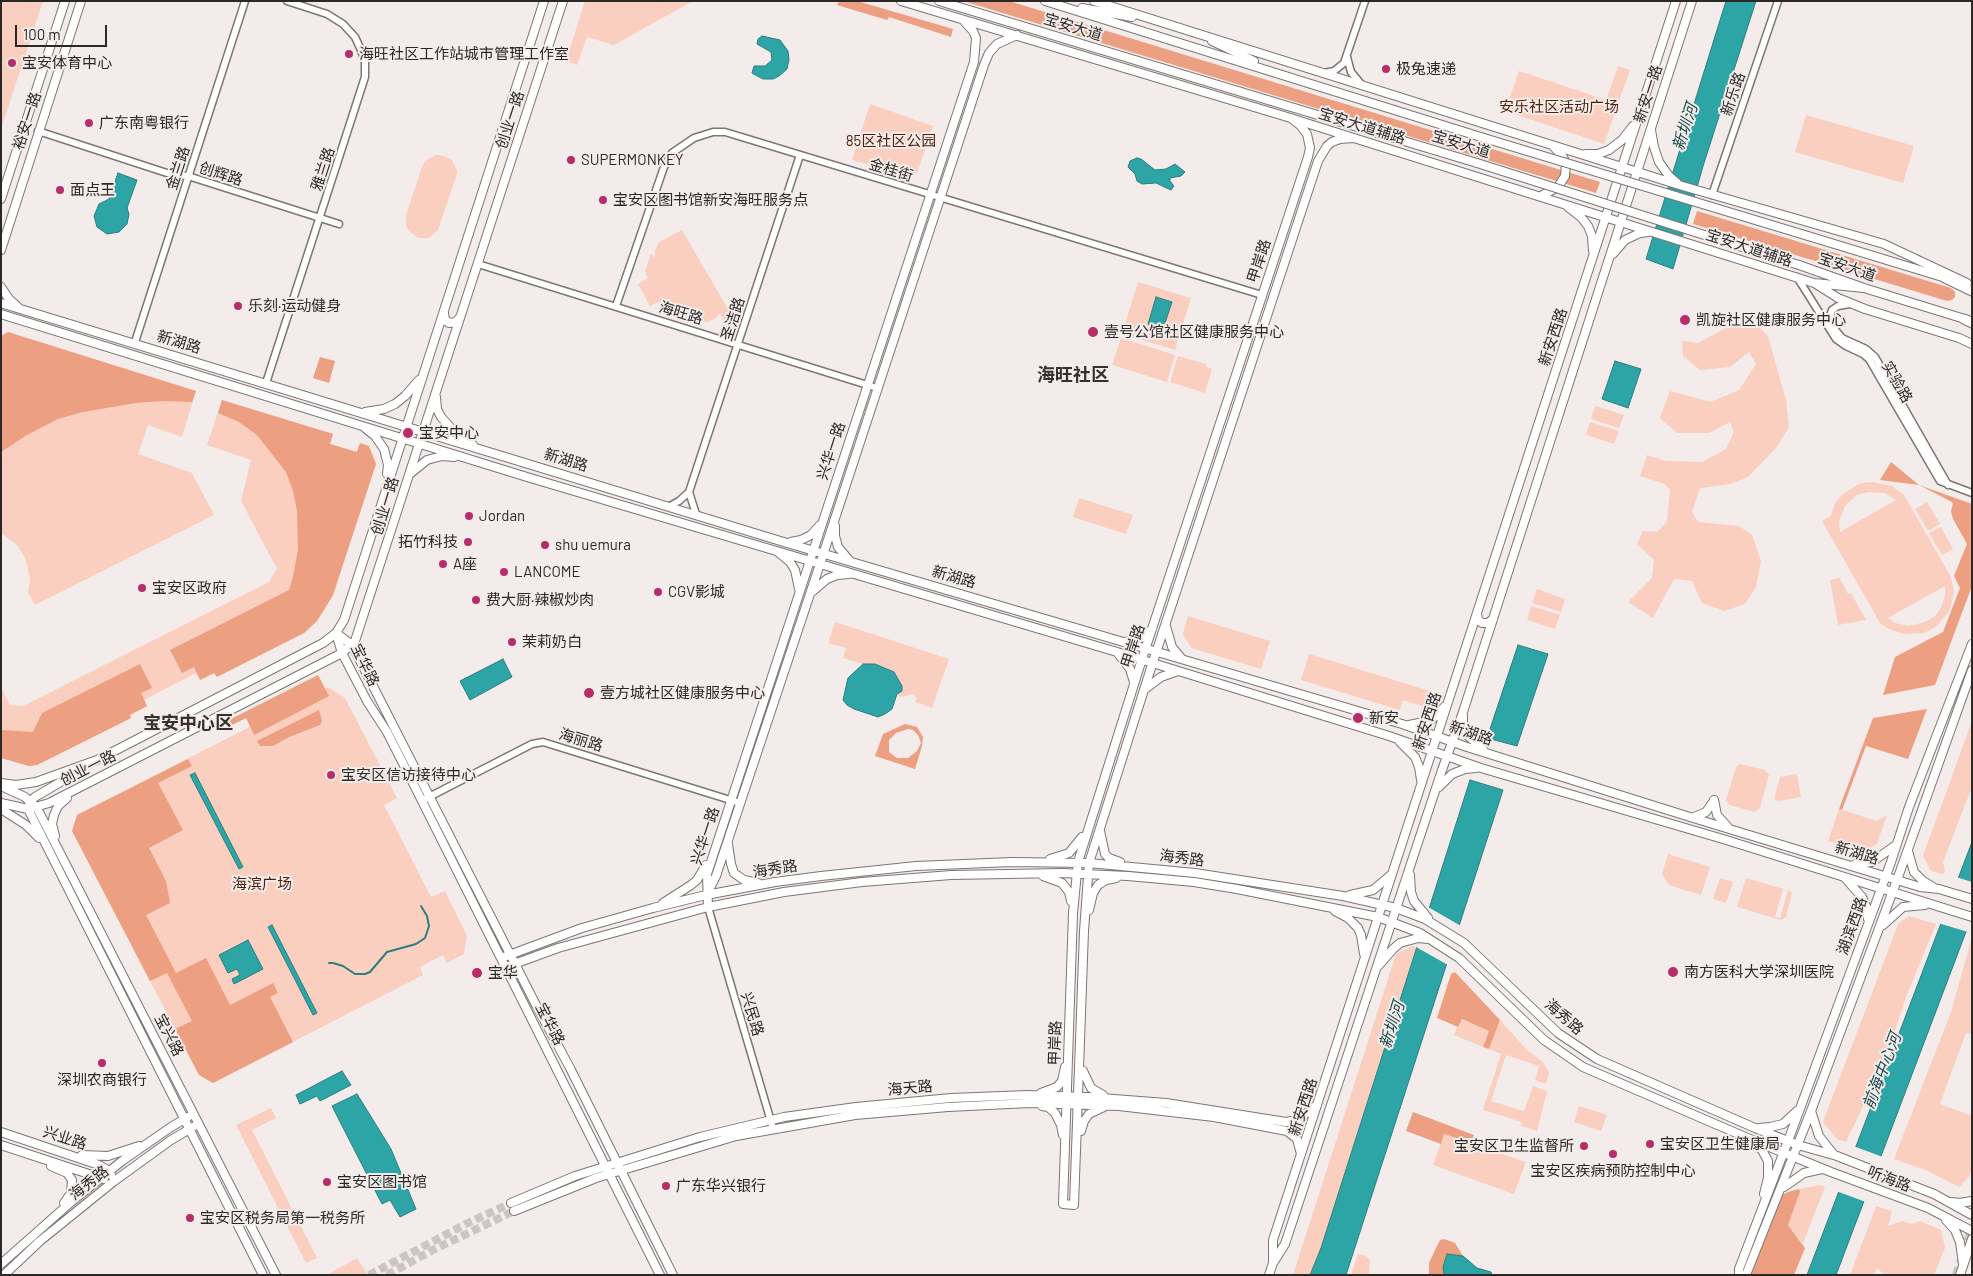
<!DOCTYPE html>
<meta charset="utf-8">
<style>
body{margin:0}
#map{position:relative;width:1973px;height:1276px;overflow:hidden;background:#f3ecea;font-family:Barlow,sans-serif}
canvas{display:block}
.frame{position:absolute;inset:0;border:2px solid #2b2928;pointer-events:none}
.scale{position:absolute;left:15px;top:25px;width:92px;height:22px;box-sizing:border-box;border:2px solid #2b2928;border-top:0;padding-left:6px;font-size:15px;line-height:18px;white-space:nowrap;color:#2b2928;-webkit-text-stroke:4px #f3ecea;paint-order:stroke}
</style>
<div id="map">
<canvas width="1973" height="1276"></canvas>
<div class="frame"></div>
<div class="scale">100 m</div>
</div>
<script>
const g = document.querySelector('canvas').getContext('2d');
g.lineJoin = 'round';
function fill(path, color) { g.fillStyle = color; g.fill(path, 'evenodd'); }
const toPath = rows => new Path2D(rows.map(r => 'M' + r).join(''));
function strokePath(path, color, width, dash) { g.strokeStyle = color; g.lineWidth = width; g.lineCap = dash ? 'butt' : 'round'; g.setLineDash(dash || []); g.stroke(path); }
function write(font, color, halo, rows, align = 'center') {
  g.font = font + ' Barlow,"Noto Sans SC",sans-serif'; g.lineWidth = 4; g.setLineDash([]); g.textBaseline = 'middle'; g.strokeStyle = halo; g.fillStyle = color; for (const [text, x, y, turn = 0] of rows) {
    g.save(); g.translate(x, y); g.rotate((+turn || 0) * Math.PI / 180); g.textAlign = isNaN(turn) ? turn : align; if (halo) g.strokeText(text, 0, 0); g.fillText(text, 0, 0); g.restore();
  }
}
fill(toPath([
 [1,1,43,1,1,129],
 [585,1,693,1,614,45,587,37,577,65,566,61],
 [1618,66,1630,70,1604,144,1505,111,1519,71,1606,100],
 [870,104,933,126,917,173,913,176,852,160],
 [1806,115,1914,146,1903,183,1795,152],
 [435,155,441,155,452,160,457,171,456,177,438,230,429,238,418,238,409,231,406,226,406,215,422,167,425,161],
 [682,230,732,316,724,320,720,313,716,318,708,322,696,322,685,313,665,307,661,301,650,306,638,284,648,278,645,272,651,253,655,259,655,250,659,242],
 [1138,282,1191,298,1175,350,1122,334],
 [1755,323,1768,336,1786,400,1789,427,1776,448,1748,477,1731,484,1700,488,1692,512,1698,522,1739,526,1752,535,1761,561,1756,587,1745,604,1724,611,1702,603,1692,581,1674,579,1653,618,1628,602,1652,578,1654,560,1637,544,1643,531,1657,532,1667,522,1670,490,1665,484,1640,476,1647,455,1665,461,1702,462,1726,449,1734,432,1730,422,1709,433,1677,433,1660,418,1670,391,1711,402,1739,390,1756,364,1749,352,1730,367,1700,370,1683,356,1682,341,1698,343,1733,324],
 [8,332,196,391,182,437,148,425,138,454,192,473,214,515,35,605,28,592,30,578,25,558,18,546,1,533,1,336],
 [1121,338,1175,355,1167,382,1112,365],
 [1178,356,1206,364,1206,367,1212,369,1205,393,1170,382],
 [222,400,333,434,330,444,357,452,360,443,369,446,376,464,333,595,325,609,317,621,304,633,217,677,214,673,200,680,196,673,144,700,147,706,130,715,131,718,37,765,29,766,1,758,1,687,10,705,23,706,269,582,277,569,241,501,251,460,207,445],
 [1595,406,1624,415,1619,428,1591,419],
 [1590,422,1619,431,1614,444,1586,435],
 [1874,482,1892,486,1904,495,1951,577,1954,592,1950,610,1937,626,1924,633,1903,634,1889,629,1880,623,1822,521,1831,516,1835,503,1844,493,1861,483],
 [1868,492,1885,493,1896,500,1840,532,1839,522,1845,506,1857,495],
 [1945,586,1945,596,1941,608,1935,616,1925,622,1909,626,1895,623,1888,618],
 [1079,498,1133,515,1126,534,1073,517],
 [1927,502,1940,524,1928,531,1915,509],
 [1941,527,1953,549,1942,555,1929,533],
 [1842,577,1840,579,1848,594,1851,593,1866,620,1838,625,1830,580],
 [1537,589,1565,599,1561,612,1532,603],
 [1531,606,1560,615,1555,629,1527,620],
 [1188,616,1270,641,1261,669,1191,648,1183,634],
 [835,622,949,659,932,708,915,702,917,698,913,694,901,697,899,696,897,694,902,686,894,672,875,664,863,664,843,658,846,648,828,643],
 [1309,654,1430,691,1425,707,1403,700,1400,710,1301,680],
 [328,687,345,698,397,798,384,805,431,897,445,891,467,936,464,954,447,963,443,955,420,967,423,975,213,1083,199,1075,72,831,77,815],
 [1972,721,1972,787,1943,862,1945,872,1942,874,1931,871,1923,856],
 [1739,764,1765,770,1769,775,1760,808,1755,812,1729,805,1726,800,1736,767],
 [1797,774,1801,797,1778,801,1774,799,1780,777],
 [1839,809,1877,821,1887,815,1877,844,1865,851,1828,841],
 [1668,854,1710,867,1701,895,1669,885,1662,874],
 [1720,878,1733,882,1726,903,1713,899],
 [1746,878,1783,889,1775,917,1780,918,1788,890,1792,892,1786,917,1781,920,1737,907],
 [1909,916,1936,924,1906,997,1893,1037,1865,1102,1846,1142,1837,1139,1823,1122,1898,924],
 [1972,937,1972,1034,1966,1033,1940,1104,1972,1116,1972,1169,1969,1177,1959,1187,1928,1171,1894,1159,1951,1012],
 [1413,946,1416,947,1321,1248,1310,1275,1293,1275,1396,954],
 [1461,1019,1490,1031,1483,1047,1454,1035],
 [1500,1020,1527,1050,1543,1062,1549,1073,1546,1084,1535,1080,1539,1066,1506,1055,1491,1101,1524,1111,1533,1086,1547,1091,1537,1131,1521,1126,1522,1122,1483,1110,1501,1054,1489,1049],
 [1579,1106,1607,1115,1601,1131,1574,1122],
 [271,1108,276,1118,252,1130,317,1258,306,1263,236,1125],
 [1444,1134,1526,1162,1514,1194,1433,1165],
 [1820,1185,1825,1187,1803,1243,1788,1225,1800,1192,1799,1189],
 [1876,1206,1892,1211,1888,1226,1902,1221,1912,1224,1920,1221,1941,1230,1945,1248,1934,1275,1885,1275,1877,1268,1874,1275,1850,1275],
 [1358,1254,1366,1256,1370,1260,1369,1275,1351,1275],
 [357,1258,368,1275,327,1275]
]), '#facfbf');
fill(toPath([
 [839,1,857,1,953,29,951,37,889,17,887,20,837,5],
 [963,1,1009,1,1600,182,1596,193],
 [1697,211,1951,288,1955,292,1955,297,1952,300,1947,301,1693,224],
 [8,332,196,391,192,402,163,401,136,403,83,412,58,419,27,435,1,452,1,336],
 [320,357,335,361,329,383,313,378],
 [222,400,333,434,330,444,357,452,360,443,369,446,376,464,333,595,317,621,304,633,217,677,214,673,200,680,194,667,182,673,170,650,289,590,293,577,298,549,297,511,293,491,286,472,257,435,239,422,218,413],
 [1891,462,1919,485,1972,504,1972,586,1935,685,1883,695,1895,657,1943,632,1960,588,1954,576,1967,544,1953,519,1951,511,1953,504,1952,502,1919,485,1880,480],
 [140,664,152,688,141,693,147,706,130,715,131,718,37,765,29,766,1,758,1,730,33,732,42,713],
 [318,675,329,696,254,735,246,718,228,727,225,722],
 [1927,709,1908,759,1866,746,1842,810,1839,809,1873,718],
 [319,710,322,721,320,725,289,737,273,746,260,746,257,741],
 [905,724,917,727,923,737,922,746,915,769,875,756,883,734],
 [908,729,913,730,918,735,921,743,917,751,908,758,897,758,889,752,889,740,896,733],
 [188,759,192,766,158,783,183,830,149,848,166,881,170,903,146,915,176,973,206,958,230,1005,273,983,278,993,270,997,293,1042,213,1083,199,1075,175,1029,192,1021,167,973,150,981,72,831,77,815],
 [1455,972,1500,1020,1489,1049,1483,1047,1489,1031,1462,1019,1458,1027,1437,1018,1451,974],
 [1413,1112,1474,1135,1471,1143,1444,1134,1441,1144,1406,1131],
 [1799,1189,1800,1192,1788,1225,1805,1248,1794,1275,1749,1275,1780,1196,1788,1192],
 [1444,1239,1455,1243,1463,1256,1447,1254,1443,1272,1444,1275,1429,1275,1429,1263,1436,1248,1440,1240]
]), '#ec9f81');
const water = toPath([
 [1726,1,1756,1,1704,163,1673,269,1646,259,1726,1],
 [762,36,780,40,788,51,789,60,787,69,779,76,773,79,763,79,752,73,754,66,765,66,772,60,771,52,757,44,758,39,762,36],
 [1137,158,1141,159,1155,170,1166,169,1175,164,1185,172,1181,176,1170,178,1170,181,1174,186,1171,190,1156,183,1142,184,1137,181,1135,174,1128,167,1130,161,1137,158],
 [118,173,137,180,127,208,129,214,127,224,119,232,107,234,97,227,94,216,99,204,109,199,118,173],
 [1156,297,1172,302,1163,329,1148,324,1156,297],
 [1615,361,1641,369,1628,408,1602,399,1615,361],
 [1518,645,1548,654,1517,746,1487,738,1518,645],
 [503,659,512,677,470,700,460,681,503,659],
 [863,664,875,664,894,672,902,686,902,691,897,694,892,709,885,714,878,717,854,709,847,705,843,700,848,678,863,664],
 [195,773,243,867,239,869,190,775,195,773],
 [1470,780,1503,790,1346,1275,1310,1275,1321,1248,1470,780],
 [1972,842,1972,916,1836,1275,1807,1275,1972,842],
 [272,925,317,1013,313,1015,268,927,272,925],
 [248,940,263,969,234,984,232,979,240,975,237,969,228,973,219,955,248,940],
 [342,1071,351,1085,320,1101,317,1096,300,1104,296,1095,342,1071],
 [357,1094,391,1149,416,1209,400,1217,390,1200,382,1204,332,1106,357,1094],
 [1447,1254,1463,1256,1477,1268,1491,1272,1492,1275,1444,1275,1443,1267,1447,1254]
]);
fill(water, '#2da4a6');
strokePath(water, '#2c7f80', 1);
fill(toPath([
 [1956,877,1972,882,1972,923,1968,932,1938,923],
 [1428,907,1461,926,1448,965,1416,947],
 [1853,1146,1883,1157,1866,1202,1836,1191]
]), '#f3ecea');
strokePath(toPath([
 [329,963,333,963,343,966,355,974,365,974,370,972,387,952,416,944,425,938,429,926,427,916,421,906]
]), '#2c7f80', 2);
strokePath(toPath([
 [369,1275,466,1224,511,1203],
 [387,1275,433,1250,514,1211],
 [1956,1275,1972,1228]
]), '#cbc5c3', 8, [8, 4]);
const minor = toPath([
 [1347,57,1351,72,1361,84],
 [1324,73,1334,71,1344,63,1365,1],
 [38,131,173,175,188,176,339,224],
 [1712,195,1778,1],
 [478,264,877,388],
 [1797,277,1836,339,1846,346,1863,354,1869,359,1940,481,1972,493],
 [1850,304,1838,306,1832,310,1829,319,1831,325,1842,338,1866,349,1875,357,1948,485],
 [616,306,664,167,672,153,694,138,713,132,725,132,1262,295],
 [135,342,245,1],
 [266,383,365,77,365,62,361,50,355,37,343,24,327,14,287,1],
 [689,492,696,514],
 [670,506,679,501,689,492,800,155],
 [425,799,532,744,543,742,740,803],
 [708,907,772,1125]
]);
const major = toPath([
 [901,1,1284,116,1814,283,1864,288],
 [939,1,1477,163],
 [1045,1,1484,138],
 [1094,1,1679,185,1884,244,1967,283],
 [1082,8,1132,17],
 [1212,41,1254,61],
 [1291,118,1300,125,1307,134,1310,148,1308,157,1142,659,1078,862,1073,913,1063,1204,1074,1205,1084,931,1089,863,1150,671,1318,161,1327,146,1332,142,1340,139,1354,138],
 [1651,130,1654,147,1659,162,1669,176,1677,183],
 [1586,154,1598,154,1609,150,1622,140,1633,126],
 [1541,196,1558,187,1565,176,1566,164,1563,157,1554,147],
 [1,199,65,1],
 [1568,207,1581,217,1588,226,1592,236,1593,251],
 [1808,236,1949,279],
 [1,250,81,1],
 [1613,254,1625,240,1640,233,1648,232],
 [1799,265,1864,288,1968,320],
 [1816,284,1838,298,1865,309,1959,338,1972,344],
 [1,287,9,299,18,307],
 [1,303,787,543,1402,724,1467,747,1690,817,1920,887,1939,889,1972,899],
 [444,313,445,320,449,323,456,322,460,317],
 [1,314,527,477,1117,652,1389,736,1481,768,1723,839,1972,917],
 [436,397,437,409,441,417,451,428,473,445],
 [365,412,384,409,395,404,405,396,419,380],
 [365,428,375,436,384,449,388,465,387,474],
 [411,473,427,460,442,456,454,457],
 [835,526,835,536,838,547,849,560],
 [791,542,801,540,811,535,820,525],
 [779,553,790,562,795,570,799,589],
 [813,591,827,579,837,575,849,574],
 [1477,614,1478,620,1482,623,1488,623,1493,619],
 [1166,626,1172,647,1182,659],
 [336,633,352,645,535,1003,570,1068,673,1275],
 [336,633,342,653,367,701,387,732,416,789,660,1275],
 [1125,642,1141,638,1152,629],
 [1117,652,1130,669,1134,682],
 [1145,689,1161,677,1178,671],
 [1463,716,1463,724,1467,735,1483,749],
 [1409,725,1429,721,1439,714,1444,707],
 [1400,742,1415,757,1419,767,1421,780],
 [1,783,16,785,36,782,97,760,323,643,336,633,344,620,544,1],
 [1,786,25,797,37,808,276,1275],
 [1439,787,1452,774,1465,769,1476,768],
 [1714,800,1717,815,1727,826],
 [29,802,35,797,76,773],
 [1,803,28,809,49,803,342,653,355,641,563,1],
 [1,809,26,825,39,838],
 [28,809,263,1275],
 [1694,817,1706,812,1713,802],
 [1100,831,1105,854,1109,858,1120,862],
 [55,836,52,824,54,815,58,806,67,798],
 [728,844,731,864,734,873,744,880,758,883],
 [1908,851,1914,872,1923,881,1933,887],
 [1050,859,1069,853,1082,837],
 [1855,864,1872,862,1896,845],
 [1410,875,1411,892,1414,901,1428,918],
 [1043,876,1062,883,1069,892,1071,901],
 [1845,878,1862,897,1866,906,1868,919],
 [707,894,716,876,820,564,984,65,989,53,997,44,1017,35],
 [1350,895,1373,890,1392,874],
 [663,903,691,885,697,880,706,865],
 [708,907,707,874,974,62,976,38,973,31,964,21],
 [1089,910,1093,893,1098,885,1106,880,1116,878],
 [1335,911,1348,918,1358,928,1361,935,1364,954],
 [1883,925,1903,907,1925,905],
 [501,958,582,928,653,908,706,895,775,882,821,876,916,866,1012,862,1089,863,1195,873,1343,896,1396,908,1425,919,1464,943,1558,1033,1597,1059,1755,1128,1798,1145,1837,1156],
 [1379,965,1393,949,1400,943,1418,938,1428,939],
 [506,967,558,948,708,907,784,892,862,882,951,875,1062,873,1128,876,1194,882,1237,889,1378,917,1420,933,1459,958,1544,1040,1583,1067,1750,1139,1831,1172,1928,1208,1972,1231],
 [1083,1071,1091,1088,1103,1095],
 [1041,1093,1057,1087,1062,1081,1065,1067],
 [1042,1106,1048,1107,1055,1113,1061,1125,1063,1135],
 [1811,1111,1819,1136,1834,1155],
 [1759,1128,1770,1127,1783,1124,1797,1111],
 [1081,1131,1084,1121,1089,1114,1104,1107],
 [1,1132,99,1165,106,1169,111,1175],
 [1753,1142,1762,1150,1768,1161,1768,1178,1764,1194],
 [1,1145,104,1179],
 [82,1155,108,1156,139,1146],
 [51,1166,67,1173,72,1180,71,1193,64,1203],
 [1784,1187,1804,1173,1822,1169],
 [1934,1194,1972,1215],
 [1952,1202,1959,1203,1972,1201],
 [511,1203,575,1176,700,1137,784,1117,856,1107,951,1098,1027,1095,1088,1097,1166,1103,1286,1122,1297,1120,1317,1105],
 [514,1211,596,1178,736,1136,855,1115,948,1107,1030,1103,1119,1106,1214,1117,1287,1131,1297,1139,1301,1154],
 [1946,1220,1955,1230,1960,1242,1963,1264],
 [1273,1263,1273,1240,1676,1],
 [1,1264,71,1202,122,1161,171,1127,188,1117],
 [4,1275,40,1241,113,1182,171,1140,193,1127],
 [1269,1275,1273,1263,1285,1244,1442,770,1463,712,1692,1],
 [1739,1275,1739,1269,1791,1133,1891,862,1909,807,1972,644],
 [1746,1275,1811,1111,1897,880,1972,670],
 [1960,1275,1972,1239]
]);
const highway = toPath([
 [1945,278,1972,291],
 [1964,319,1972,323]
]);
strokePath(minor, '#7c7674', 9);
strokePath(major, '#7c7674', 10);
strokePath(highway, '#7c7674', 11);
strokePath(minor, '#fff', 6);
strokePath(major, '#fff', 8);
strokePath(highway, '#fff', 9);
const majorBridge = toPath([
 [1484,138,1808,236],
 [1477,163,1799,265],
 [1837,1156,1934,1194]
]);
strokePath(majorBridge, '#7c7674', 10, []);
strokePath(majorBridge, '#fff', 8);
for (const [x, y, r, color] of [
 [349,54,5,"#b72d6a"],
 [12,63,5,"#b72d6a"],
 [1386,69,5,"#b72d6a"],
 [89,123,5,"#b72d6a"],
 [571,160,5,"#b72d6a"],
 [60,190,5,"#b72d6a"],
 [603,200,5,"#b72d6a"],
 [238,306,5,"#b72d6a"],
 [1685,320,6,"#b72d6a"],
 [1093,332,6,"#b72d6a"],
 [408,433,6,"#b72d6a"],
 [469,516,5,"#b72d6a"],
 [468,542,5,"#b72d6a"],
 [545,545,5,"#b72d6a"],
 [443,564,5,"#b72d6a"],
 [504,572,5,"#b72d6a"],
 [142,588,5,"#b72d6a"],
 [658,592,5,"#b72d6a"],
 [476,600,5,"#b72d6a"],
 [512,642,5,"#b72d6a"],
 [589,693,6,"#b72d6a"],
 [1358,718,6,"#b72d6a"],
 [331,775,5,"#b72d6a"],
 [1673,972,6,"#b72d6a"],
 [477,973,6,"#b72d6a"],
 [102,1063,5,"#b72d6a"],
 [1650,1144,5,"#b72d6a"],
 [1584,1146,5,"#b72d6a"],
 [1613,1154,5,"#b72d6a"],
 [327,1182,5,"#b72d6a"],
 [666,1186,5,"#b72d6a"],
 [190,1218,5,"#b72d6a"]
]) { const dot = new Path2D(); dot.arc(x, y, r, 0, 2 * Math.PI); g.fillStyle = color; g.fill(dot); strokePath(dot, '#f3ecea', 2); }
write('15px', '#2b2928', '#f3ecea', [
 ["宝安大道",1073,27,17],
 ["新安一路",1648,94,-72],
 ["新乐路",1733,94,-71],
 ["创业一路",510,120,-72],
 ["裕安一路",27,121,-72],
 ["宝安大道辅路",1362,126,17],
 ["宝安大道",1461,144,17],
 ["金兰路",178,168,-72],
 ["雅兰路",323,169,-72],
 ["金桂街",891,170,17],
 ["创辉路",221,174,18],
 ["宝安大道辅路",1749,248,18],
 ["甲岸路",1259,261,-72],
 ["宝安大道",1847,267,19],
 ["海旺路",681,313,17],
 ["圣洁路",733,319,-72],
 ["新安西路",1553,337,-72],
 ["新湖路",179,342,17],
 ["实验路",1897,382,60],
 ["兴华一路",831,451,-72],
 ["新湖路",566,460,17],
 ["创业一路",385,506,-73],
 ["新湖路",954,577,16],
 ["甲岸路",1133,646,-72],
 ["宝华路",365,665,64],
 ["新安西路",1427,721,-72],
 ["新湖路",1471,733,19],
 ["海丽路",581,740,17],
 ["创业一路",88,768,-27],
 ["兴华一路",705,836,-72],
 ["新湖路",1857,853,17],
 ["海秀路",1182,858,7],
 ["海秀路",775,869,-9],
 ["湖滨西路",1852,926,-70],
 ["兴民路",752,1014,73],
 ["海秀路",1564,1017,41],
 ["宝华路",550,1024,63],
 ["宝兴路",169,1035,63],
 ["甲岸路",1055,1043,-88],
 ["海天路",910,1088,-5],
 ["新安西路",1303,1107,-72],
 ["兴业路",65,1138,18],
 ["听海路",1889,1179,21],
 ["海秀路",89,1183,-38]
]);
write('15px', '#2b2928', '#f3ecea', [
 ["海旺社区工作站城市管理工作室",359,54],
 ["宝安体育中心",22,63],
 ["极兔速递",1396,69],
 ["广东南粤银行",99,123],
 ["SUPERMONKEY",581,160],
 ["面点王",70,190],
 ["宝安区图书馆新安海旺服务点",613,200],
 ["乐刻·运动健身",248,306],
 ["凯旋社区健康服务中心",1696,320],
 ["壹号公馆社区健康服务中心",1104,332],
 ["宝安中心",419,433],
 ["Jordan",479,516],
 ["拓竹科技",458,542,"right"],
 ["shu uemura",555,545],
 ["A座",453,564],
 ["LANCOME",514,572],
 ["宝安区政府",152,588],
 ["CGV影城",668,592],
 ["费大厨·辣椒炒肉",486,600],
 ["茉莉奶白",522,642],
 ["壹方城社区健康服务中心",600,693],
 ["新安",1369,718],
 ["宝安区信访接待中心",341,775],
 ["南方医科大学深圳医院",1684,972],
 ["宝华",488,973],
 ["深圳农商银行",102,1080,"center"],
 ["宝安区卫生健康局",1660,1144],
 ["宝安区卫生监督所",1574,1146,"right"],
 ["宝安区疾病预防控制中心",1613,1171,"center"],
 ["宝安区图书馆",337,1182],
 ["广东华兴银行",676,1186],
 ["宝安区税务局第一税务所",200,1218]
], 'left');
write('15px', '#4e1f0a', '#f3ecea', [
 ["安乐社区活动广场",1559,107],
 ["85区社区公园",891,141],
 ["海滨广场",262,884]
]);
write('italic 16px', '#18494a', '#f3ecea', [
 ["新圳河",1685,127,-72],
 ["新圳河",1392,1025,-72],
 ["前海中心河",1882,1071,-69]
]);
write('bold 18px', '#36302e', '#f3ecea', [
 ["海旺社区",1073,375],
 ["宝安中心区",188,723]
]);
</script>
